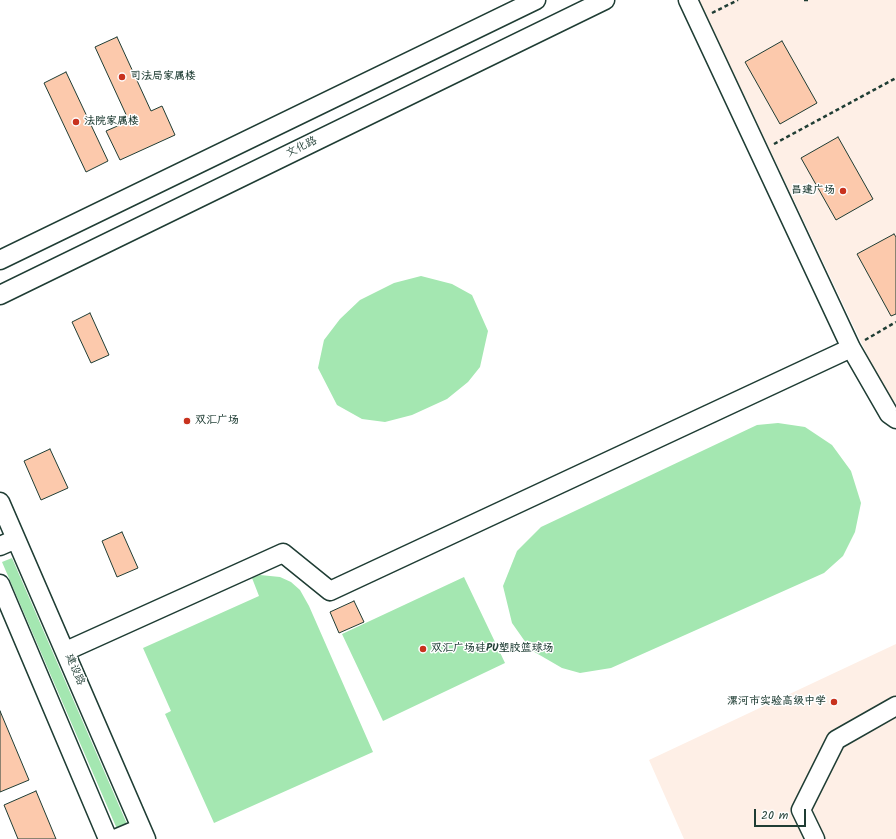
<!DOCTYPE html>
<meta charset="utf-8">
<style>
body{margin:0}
#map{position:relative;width:896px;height:839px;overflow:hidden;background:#fff;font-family:Kalam,sans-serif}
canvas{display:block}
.scale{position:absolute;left:754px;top:809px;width:52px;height:18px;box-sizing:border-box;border:2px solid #1f3d34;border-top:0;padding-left:5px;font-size:12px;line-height:14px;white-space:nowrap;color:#1f3d34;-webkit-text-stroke:3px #fff;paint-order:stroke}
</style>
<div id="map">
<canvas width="896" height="839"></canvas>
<div class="scale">20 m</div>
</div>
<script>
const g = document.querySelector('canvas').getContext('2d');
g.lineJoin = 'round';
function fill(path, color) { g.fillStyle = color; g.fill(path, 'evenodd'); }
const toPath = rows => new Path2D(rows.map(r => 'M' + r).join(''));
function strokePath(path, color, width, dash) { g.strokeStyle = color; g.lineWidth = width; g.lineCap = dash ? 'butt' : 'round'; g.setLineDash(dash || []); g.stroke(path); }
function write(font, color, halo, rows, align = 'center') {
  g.font = font + ' Kalam,"LXGW WenKai TC",sans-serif'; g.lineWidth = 3; g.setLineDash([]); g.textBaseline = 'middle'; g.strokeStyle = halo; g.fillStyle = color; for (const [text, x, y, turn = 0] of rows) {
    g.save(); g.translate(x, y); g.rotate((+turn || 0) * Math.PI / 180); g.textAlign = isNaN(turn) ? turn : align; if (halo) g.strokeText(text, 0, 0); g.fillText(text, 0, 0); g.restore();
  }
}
fill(toPath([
 [699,0,896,0,896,403,891,399,880,382],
 [896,644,896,839,684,839,649,760]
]), '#feefe6');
fill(toPath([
 [421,276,452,284,472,295,488,331,480,367,468,382,447,399,412,415,385,422,362,419,337,405,318,368,324,340,340,319,360,300,394,283],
 [778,423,805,427,832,445,851,471,861,503,855,532,843,556,824,573,611,668,580,673,562,668,531,650,512,623,503,586,517,551,541,527,757,425],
 [12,558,127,824,117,829,2,562],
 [260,575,280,577,291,582,300,590,309,606,373,752,214,823,165,714,171,711,143,648,259,596,252,578],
 [464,577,505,663,383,721,342,634]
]), '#a4e7b1');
const building = toPath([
 [117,37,151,111,162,106,175,135,120,160,106,131,129,121,95,47,117,37],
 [782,41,817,103,780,124,745,62,782,41],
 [66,72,108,161,86,172,44,83,66,72],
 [838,137,873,199,836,220,801,158,838,137],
 [894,234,896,237,896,314,891,316,857,254,894,234],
 [90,313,109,355,91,363,72,322,90,313],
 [50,449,68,488,41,500,24,461,50,449],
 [122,532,138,568,117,577,102,541,122,532],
 [354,601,364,622,339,633,330,612,354,601],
 [0,711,29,780,0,792,0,711],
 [36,791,56,839,18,839,4,805,36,791]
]);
fill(building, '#fcc9ac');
strokePath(building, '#1f3d34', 1);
const minor = toPath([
 [688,0,851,348,889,414,896,419],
 [0,260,536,0],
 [0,295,605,0],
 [0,502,146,839],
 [0,546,16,539],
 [0,584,108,839],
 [66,651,283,553,330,591,851,348],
 [115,839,141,828],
 [815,839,801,810,836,740,896,706]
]);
strokePath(minor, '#1f3d34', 21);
strokePath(toPath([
 [804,0,811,0],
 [712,13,738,0],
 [774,144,896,78],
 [865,340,896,322]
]), '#1f3d34', 2.5, [4, 3]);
strokePath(minor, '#fff', 18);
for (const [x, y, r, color] of [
 [122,77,4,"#c8321e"],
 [76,122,4,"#c8321e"],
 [843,191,4,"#c8321e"],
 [187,421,4,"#c8321e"],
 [423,649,4,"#c8321e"],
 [834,702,4,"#c8321e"]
]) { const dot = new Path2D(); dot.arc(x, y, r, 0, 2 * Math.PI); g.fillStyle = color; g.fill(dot); strokePath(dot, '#fff', 1.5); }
write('bold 11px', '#1f3d34', '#fff', [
 ["司法局家属楼",130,77],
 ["法院家属楼",84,122],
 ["昌建广场",835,191,"right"],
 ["双汇广场",195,421],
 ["双汇广场硅PU塑胶篮球场",431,649],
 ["漯河市实验高级中学",826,702,"right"]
], 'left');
write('11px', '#1f3d34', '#fff', [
 ["文化路",302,148,-26],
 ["建设路",74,670,67]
]);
</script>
